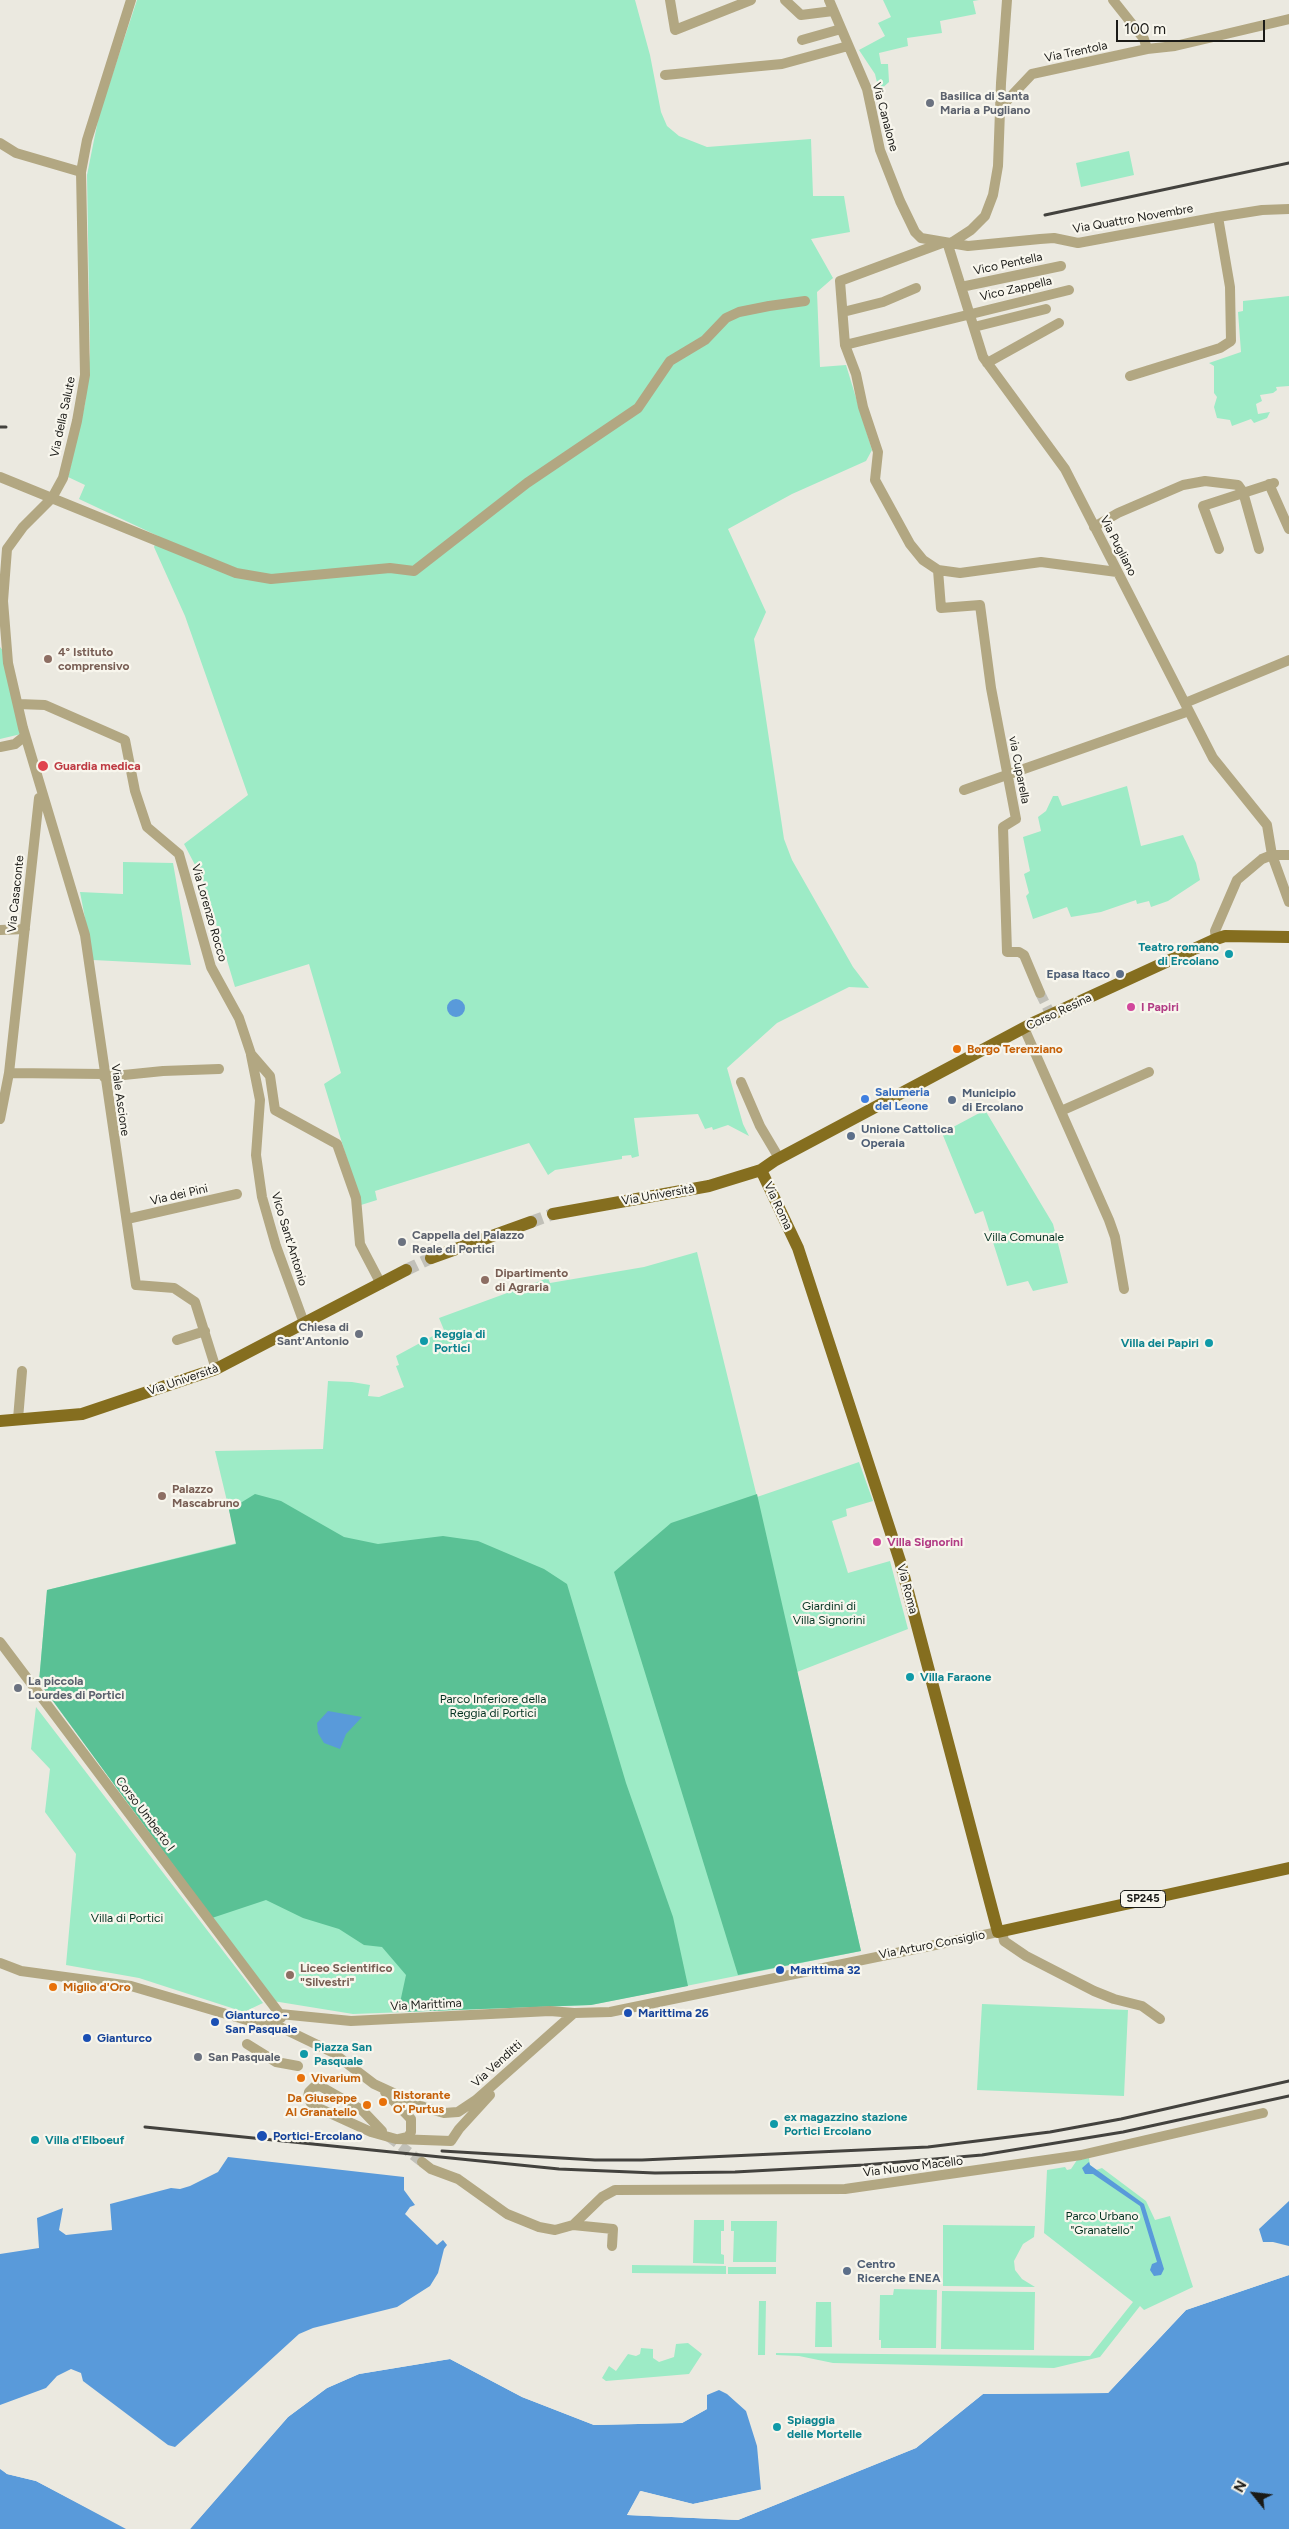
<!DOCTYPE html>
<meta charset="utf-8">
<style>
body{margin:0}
#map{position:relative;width:1289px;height:2529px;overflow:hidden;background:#ebe9e0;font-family:Figtree,sans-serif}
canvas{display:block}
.north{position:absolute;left:1229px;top:2469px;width:50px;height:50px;-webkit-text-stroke:4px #f8f6ed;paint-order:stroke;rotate:299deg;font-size:14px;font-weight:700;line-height:20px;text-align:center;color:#1a1a17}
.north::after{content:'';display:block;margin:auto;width:18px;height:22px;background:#1a1a17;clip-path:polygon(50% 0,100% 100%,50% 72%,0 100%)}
.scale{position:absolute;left:1116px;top:20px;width:149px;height:22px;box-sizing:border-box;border:2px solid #1a1a17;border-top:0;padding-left:6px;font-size:15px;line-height:18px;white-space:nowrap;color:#1a1a17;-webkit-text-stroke:4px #f8f6ed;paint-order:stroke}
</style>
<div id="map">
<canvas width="1289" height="2529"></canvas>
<div class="north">N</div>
<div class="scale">100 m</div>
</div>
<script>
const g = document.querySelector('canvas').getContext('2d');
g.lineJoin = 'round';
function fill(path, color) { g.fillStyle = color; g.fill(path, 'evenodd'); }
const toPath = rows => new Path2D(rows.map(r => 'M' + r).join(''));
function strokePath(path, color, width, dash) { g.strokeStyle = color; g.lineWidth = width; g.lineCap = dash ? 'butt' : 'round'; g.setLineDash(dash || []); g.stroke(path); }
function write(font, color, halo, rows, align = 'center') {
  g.font = font + ' Figtree,sans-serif'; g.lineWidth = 4.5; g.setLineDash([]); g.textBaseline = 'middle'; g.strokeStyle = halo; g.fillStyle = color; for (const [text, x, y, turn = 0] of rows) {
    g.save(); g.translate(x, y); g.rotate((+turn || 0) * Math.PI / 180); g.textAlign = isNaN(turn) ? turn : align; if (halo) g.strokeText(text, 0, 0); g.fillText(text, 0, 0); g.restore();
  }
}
fill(toPath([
 [137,0,635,0,650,55,661,112,667,126,679,136,707,147,811,139,813,196,844,196,850,232,811,239,833,278,817,292,820,367,846,365,872,450,866,461,792,494,728,529,766,612,754,639,784,839,792,860,853,967,869,988,849,987,777,1023,727,1068,743,1124,749,1136,728,1125,713,1130,712,1127,705,1129,698,1114,634,1118,639,1156,632,1158,631,1155,622,1156,622,1159,555,1170,548,1175,529,1143,375,1191,377,1200,361,1205,324,1084,341,1073,309,964,235,987,203,880,184,844,248,795,185,616,154,547,158,536,79,499,85,485,68,477,85,404,90,353,87,175,99,115],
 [883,0,979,0,973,1,976,14,940,21,942,33,907,38,908,46,879,53,881,64,888,64,889,82,879,91,875,74,859,50,885,36,878,23,891,17],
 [1129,151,1134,175,1081,187,1076,163],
 [1289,296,1289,386,1276,387,1277,390,1273,393,1260,395,1262,401,1256,404,1258,414,1270,412,1267,418,1254,423,1251,419,1232,426,1230,420,1217,418,1214,407,1217,397,1214,393,1214,366,1209,363,1241,352,1238,312,1243,311,1243,301],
 [0,647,4,652,21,734,0,739],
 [1127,786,1141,846,1183,835,1196,863,1200,880,1168,901,1151,907,1149,901,1137,904,1136,900,1101,912,1071,917,1067,907,1033,919,1026,896,1029,893,1024,874,1030,871,1023,837,1041,831,1038,817,1046,811,1053,796,1058,796,1062,806],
 [123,862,173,863,191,965,93,960,80,892,123,894],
 [985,1110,1053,1224,1068,1283,1033,1291,1028,1281,1007,1286,983,1211,975,1214,942,1133],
 [697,1252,757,1497,859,1462,873,1501,846,1509,847,1516,832,1521,848,1573,890,1561,908,1629,797,1672,861,1951,591,2005,353,2014,273,2001,39,1682,47,1590,237,1543,215,1451,323,1449,328,1381,352,1382,370,1385,368,1396,379,1397,404,1387,396,1366,399,1365,396,1356,444,1330,439,1318,548,1278,550,1283,644,1267],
 [36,1707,263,2003,244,2012,139,1978,66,1965,76,1854,45,1812,50,1769,31,1749],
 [982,2004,1128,2010,1124,2096,977,2090],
 [1089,2158,1090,2165,1096,2170,1102,2168,1146,2201,1155,2220,1170,2216,1193,2287,1144,2310,1140,2306,1100,2357,1054,2368,833,2363,799,2356,776,2355,776,2353,1090,2356,1133,2302,1044,2233,1047,2170,1065,2167,1067,2170,1071,2169,1077,2160],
 [694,2220,724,2220,724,2231,721,2231,721,2254,724,2255,724,2264,693,2263],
 [731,2221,777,2221,776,2262,733,2262,734,2231,731,2231],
 [943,2225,1035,2226,1034,2237,1023,2244,1014,2261,1015,2270,1022,2279,1035,2287,943,2286],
 [632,2265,726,2266,726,2274,632,2273],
 [728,2267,776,2267,776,2274,728,2274],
 [894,2289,937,2290,936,2348,881,2348,881,2340,879,2340,880,2295,893,2295],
 [942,2291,1035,2292,1034,2350,941,2349],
 [759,2301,766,2301,765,2355,758,2355],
 [816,2302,831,2302,832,2347,815,2347],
 [688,2343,702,2354,689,2374,606,2381,602,2378,609,2366,616,2371,628,2354,636,2356,640,2354,641,2348,653,2349,653,2358,659,2362,674,2357,676,2344]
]), '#9debc6');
fill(toPath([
 [255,1494,281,1501,344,1537,378,1544,443,1536,478,1541,544,1569,567,1584,626,1783,673,1917,688,1986,591,2005,398,2012,406,1975,382,1947,364,1945,339,1929,303,1918,266,1900,212,1918,39,1682,47,1590,236,1544,229,1510],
 [757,1494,861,1951,738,1975,614,1572,671,1523]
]), '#5ac195');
fill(toPath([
 '447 1008a9 9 0 1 1 18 0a9 9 0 1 1-18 0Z',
 [328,1711,362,1717,346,1734,340,1749,324,1743,318,1733,317,1723],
 [228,2157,404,2177,404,2190,415,2205,410,2207,405,2214,437,2245,443,2240,447,2245,444,2249,438,2273,430,2286,397,2307,313,2328,299,2334,175,2447,168,2445,83,2381,81,2373,71,2369,57,2376,46,2388,0,2405,0,2254,39,2248,37,2218,63,2208,59,2230,66,2235,112,2230,110,2204,171,2188,180,2189,190,2186,218,2172],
 [1089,2162,1090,2165,1144,2204,1164,2269,1161,2275,1154,2276,1150,2270,1152,2264,1157,2262,1140,2206,1093,2174,1085,2174,1082,2168],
 [1289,2201,1289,2246,1273,2242,1263,2242,1259,2229],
 [1289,2275,1289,2529,190,2529,288,2417,327,2388,359,2374,450,2359,522,2397,594,2425,682,2423,707,2409,707,2395,719,2390,727,2394,746,2411,757,2446,761,2490,693,2504,641,2491,627,2515,738,2520,916,2448,983,2394,1108,2393,1186,2310],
 [0,2469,7,2474,36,2481,126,2529,0,2529]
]), '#599ada');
fill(toPath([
 [1289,2273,1289,2275,1186,2310,1108,2393,983,2394,916,2448,738,2520,627,2515,640,2491,693,2504,763,2489,761,2492,693,2507,642,2494,631,2513,737,2517,915,2446,982,2391,1107,2390,1184,2308],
 [450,2356,523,2395,594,2422,682,2421,705,2408,705,2396,707,2395,707,2409,682,2423,594,2425,522,2397,450,2359,359,2374,327,2388,288,2417,190,2529,187,2529,286,2415,326,2386,359,2372],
 [0,2467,8,2471,37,2479,128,2529,36,2481,7,2474]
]), '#ebe9e0');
strokePath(toPath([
 [1040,993,1051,1015],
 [389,2137,422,2162]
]), '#c1c0b8', 10, [10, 5]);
strokePath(toPath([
 [531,1222,553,1214],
 [406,1270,431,1258]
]), '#c1c0b8', 12, [12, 6]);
strokePath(toPath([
 [131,0,87,140,81,172,85,375,77,421,63,478,52,498,23,527,7,549,3,601,8,663,23,728,85,935,136,1285,174,1288,195,1302,216,1369],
 [670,0,675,30,751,0],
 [785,0,801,15,833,11],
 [829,0,867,89,880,150,900,201,915,232,921,238,968,246,1040,239,1054,238,1078,243,1218,217,1262,210,1289,209],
 [1007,0,1001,83,998,166,993,195,985,216,971,230,948,245,983,357,1065,469,1213,758,1267,825,1272,855,1289,902],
 [1113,0,1144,39,1147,49],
 [802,40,841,29],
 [665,75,782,64,848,46],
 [999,109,1032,74,1147,49,1175,46,1289,19],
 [0,143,16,153,81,172],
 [942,243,840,281,845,345,856,374,863,407,878,452,875,480,910,544,923,560,938,570,960,573,1041,562,1117,572],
 [961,287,1061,266],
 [843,312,883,302,916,288],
 [974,327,1046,309],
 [845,345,1069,290],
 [987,363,1059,323],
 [1130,376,1220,348,1231,341,1230,287,1218,217],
 [0,477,236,573,271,579,390,568,414,571,527,483,638,408,670,361,705,340,726,318,739,312,769,306,805,301],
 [1269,484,1289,529],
 [1094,527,1118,513,1183,485,1205,481,1238,485,1243,492,1259,549],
 [1219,549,1203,506,1274,483],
 [938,570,941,608,980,605,991,688,1016,819,1003,827,1007,952,1019,952,1024,955,1040,993],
 [1185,703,1289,660],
 [18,704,45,705,125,740,135,791,147,827,179,854,211,967,239,1018,251,1054,270,1076,275,1110,337,1144,356,1198,360,1244,381,1284],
 [0,747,15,744,25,736],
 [964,790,1189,711],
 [0,930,25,929],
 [1216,939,1215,931,1237,880,1262,859,1272,855,1289,855],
 [1024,1028,1109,1220,1115,1237,1124,1289],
 [251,1055,260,1100,256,1155,262,1197,276,1246,304,1323],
 [9,1073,104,1074],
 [104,1077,163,1071,219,1069],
 [741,1082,760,1126,779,1158],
 [1061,1111,1149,1072],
 [0,1119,9,1073,39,798],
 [127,1219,237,1194],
 [177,1340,205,1331],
 [18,1419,22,1371],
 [0,1642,279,2013,281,2018],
 [1002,1931,1004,1941,1026,1956,1094,1991,1114,1999,1142,2006,1160,2019],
 [0,1963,21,1971,131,1986,250,2021,276,2025,332,2052,374,2084,426,2108,444,2113,458,2112,476,2100,574,2013],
 [280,2014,351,2021,550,2011,574,2013,610,2012,998,1932],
 [247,2044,276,2062,298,2066],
 [385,2092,411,2119,411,2132,408,2137,399,2139],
 [382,2131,362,2110,320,2086,314,2087,309,2092,308,2097,312,2105,371,2132,396,2139,451,2141,459,2129,490,2095],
 [422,2162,431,2169,458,2179,507,2214,539,2227,555,2230,573,2225,602,2197,615,2190,845,2189,1081,2155,1263,2113],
 [573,2225,613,2229,612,2246]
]), '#b2a782', 10);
strokePath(toPath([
 [761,1170,798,1248,900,1561,998,1932,1289,1868],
 [553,1214,709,1186,761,1170,774,1161,1033,1023,1216,939,1225,936,1289,937],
 [431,1258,531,1222],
 [0,1421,82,1414,216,1369,406,1270]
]), '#856e1f', 12);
strokePath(toPath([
 [1045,215,1289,163],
 [0,427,6,427],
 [145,2127,559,2169,655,2173,735,2172,864,2165,982,2155,1123,2132,1289,2096],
 [442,2151,595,2160,642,2160,928,2147,1050,2132,1121,2119,1289,2081]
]), '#43423e', 3);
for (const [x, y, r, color] of [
 [930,103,5,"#6b7280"],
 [48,659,5,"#8d6e63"],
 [43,766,6,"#e0444e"],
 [1229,954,5,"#0f9aa8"],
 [1120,974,5,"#5c6f8a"],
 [1131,1007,5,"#d1479c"],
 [957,1049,5,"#e8710a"],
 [865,1099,5,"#3f7fe0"],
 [952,1100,5,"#5c6f8a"],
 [851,1136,5,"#5c6f8a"],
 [402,1242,5,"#6b7280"],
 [485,1280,5,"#8d6e63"],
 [359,1334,5,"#6b7280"],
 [424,1341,5,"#0f9aa8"],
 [1209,1343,5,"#0f9aa8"],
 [162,1496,5,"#8d6e63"],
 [877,1542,5,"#d1479c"],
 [910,1677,5,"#0f9aa8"],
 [18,1688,5,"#6b7280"],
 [780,1970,5,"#1a4fb4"],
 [290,1975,5,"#8d6e63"],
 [53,1987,5,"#e8710a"],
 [628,2013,5,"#1a4fb4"],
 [215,2022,5,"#1a4fb4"],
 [87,2038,5,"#1a4fb4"],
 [304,2054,5,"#0f9aa8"],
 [198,2057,5,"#6b7280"],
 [301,2078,5,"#e8710a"],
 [383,2102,5,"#e8710a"],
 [367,2105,5,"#e8710a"],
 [774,2124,5,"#0f9aa8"],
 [262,2136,6,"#1a4fb4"],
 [35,2140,5,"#0f9aa8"],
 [847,2271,5,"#5c6f8a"],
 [777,2427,5,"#0f9aa8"]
]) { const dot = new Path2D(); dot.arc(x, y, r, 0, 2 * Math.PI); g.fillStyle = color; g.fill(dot); strokePath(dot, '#f8f6ed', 2); }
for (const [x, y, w] of [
 [1143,1899,45]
]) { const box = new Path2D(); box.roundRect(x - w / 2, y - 8.5, w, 17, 4); g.fillStyle = '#f8f6ed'; g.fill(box); strokePath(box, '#1a1a17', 1); }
write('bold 11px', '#1a1a17', null, [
 ["SP245",1143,1899]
]);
write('12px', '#1a1a17', '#f8f6ed', [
 ["Via Trentola",1076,52,-12],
 ["Via Canalone",885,117,75],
 ["Via Quattro Novembre",1133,219,-10],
 ["Vico Pentella",1008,264,-12],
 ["Vico Zappella",1016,289,-13],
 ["Via della Salute",63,417,-78],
 ["Via Pugliano",1118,546,63],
 ["via Cuparella",1019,770,79],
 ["Via Casaconte",16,894,-84],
 ["Via Lorenzo Rocco",209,913,74],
 ["Corso Resina",1059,1012,-25],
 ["Viale Ascione",120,1100,82],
 ["Via dei Pini",179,1195,-13],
 ["Via Università",658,1195,-10],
 ["Via Roma",778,1206,65],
 ["Vico Sant'Antonio",289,1239,73],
 ["Via Università",183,1380,-19],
 ["Via Roma",907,1589,75],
 ["Corso Umberto I",145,1814,53],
 ["Via Arturo Consiglio",932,1945,-11],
 ["Via Marittima",426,2005,-3],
 ["Via Venditti",497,2064,-42],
 ["Via Nuovo Macello",913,2167,-7]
]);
write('bold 12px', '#5b616d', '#f8f6ed', [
 ["Basilica di Santa",940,96],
 ["Maria a Pugliano",940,110],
 ["Cappella del Palazzo",412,1235],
 ["Reale di Portici",412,1249],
 ["Chiesa di",349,1327,"right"],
 ["Sant'Antonio",349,1341,"right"],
 ["La piccola",28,1681],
 ["Lourdes di Portici",28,1695],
 ["San Pasquale",208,2057]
], 'left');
write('bold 12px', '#785e54', '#f8f6ed', [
 ["4° Istituto",58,652],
 ["comprensivo",58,666],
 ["Dipartimento",495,1273],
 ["di Agraria",495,1287],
 ["Palazzo",172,1489],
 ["Mascabruno",172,1503],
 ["Liceo Scientifico",300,1968],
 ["\"Silvestri\"",300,1982]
], 'left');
write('bold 12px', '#be3a42', '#f8f6ed', [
 ["Guardia medica",54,766]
], 'left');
write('bold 12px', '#0d838f', '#f8f6ed', [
 ["Teatro romano",1219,947,"right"],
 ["di Ercolano",1219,961,"right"],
 ["Reggia di",434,1334],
 ["Portici",434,1348],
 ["Villa dei Papiri",1199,1343,"right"],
 ["Villa Faraone",920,1677],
 ["Piazza San",314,2047],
 ["Pasquale",314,2061],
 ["ex magazzino stazione",784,2117],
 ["Portici Ercolano",784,2131],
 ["Villa d'Elboeuf",45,2140],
 ["Spiaggia",787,2420],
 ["delle Mortelle",787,2434]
], 'left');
write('bold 12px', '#4e5e75', '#f8f6ed', [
 ["Epasa Itaco",1110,974,"right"],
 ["Municipio",962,1093],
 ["di Ercolano",962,1107],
 ["Unione Cattolica",861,1129],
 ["Operaia",861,1143],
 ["Centro",857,2264],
 ["Ricerche ENEA",857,2278]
], 'left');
write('bold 12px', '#b23c85', '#f8f6ed', [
 ["I Papiri",1141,1007],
 ["Villa Signorini",887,1542]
], 'left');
write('bold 12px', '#c56008', '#f8f6ed', [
 ["Borgo Terenziano",967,1049],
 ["Miglio d'Oro",63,1987],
 ["Vivarium",311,2078],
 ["Ristorante",393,2095],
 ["O' Purtus",393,2109],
 ["Da Giuseppe",357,2098,"right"],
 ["Al Granatello",357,2112,"right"]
], 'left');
write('bold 12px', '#366cbe', '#f8f6ed', [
 ["Salumeria",875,1092],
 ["del Leone",875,1106]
], 'left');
write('12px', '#033221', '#f8f6ed', [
 ["Villa Comunale",1024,1237],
 ["Giardini di",829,1606],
 ["Villa Signorini",829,1620],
 ["Parco Inferiore della",493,1699],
 ["Reggia di Portici",493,1713],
 ["Villa di Portici",127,1918],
 ["Parco Urbano",1102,2216],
 ["\"Granatello\"",1102,2230]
]);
write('bold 12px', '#164399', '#f8f6ed', [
 ["Marittima 32",790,1970],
 ["Marittima 26",638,2013],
 ["Gianturco -",225,2015],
 ["San Pasquale",225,2029],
 ["Gianturco",97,2038],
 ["Portici-Ercolano",273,2136]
], 'left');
</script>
